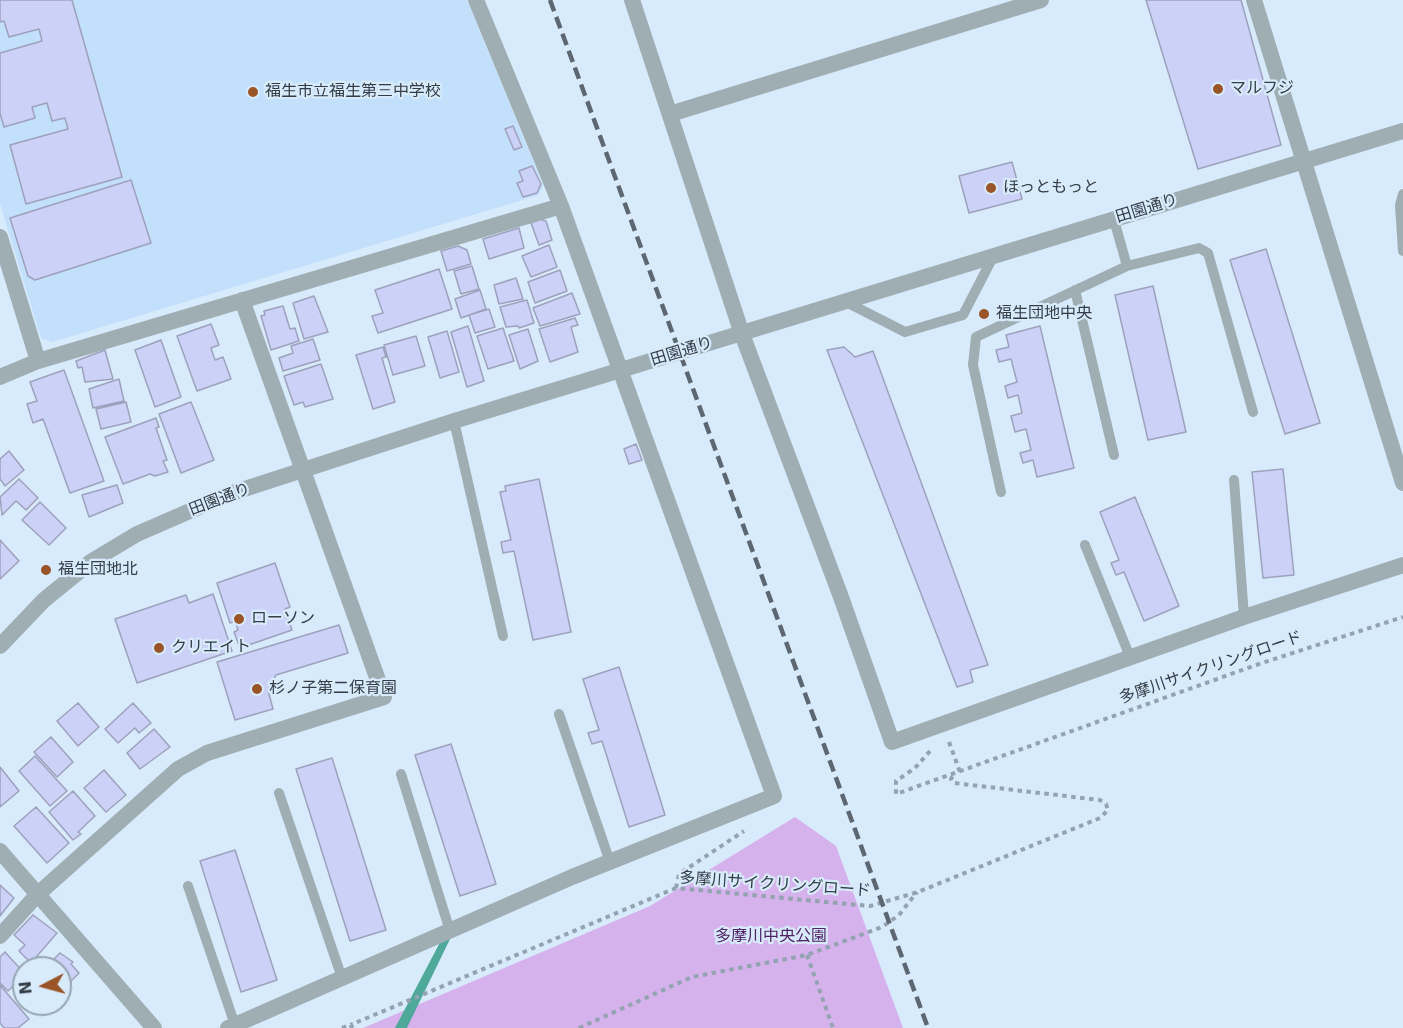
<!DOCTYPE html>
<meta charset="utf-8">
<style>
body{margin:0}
#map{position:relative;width:1403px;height:1028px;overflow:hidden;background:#d8ebfc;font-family:"DejaVu Sans",sans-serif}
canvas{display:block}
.north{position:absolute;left:12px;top:956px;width:60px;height:60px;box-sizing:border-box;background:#d8ebfc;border:2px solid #96a5b3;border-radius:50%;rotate:264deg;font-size:16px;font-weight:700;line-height:24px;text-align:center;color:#343d46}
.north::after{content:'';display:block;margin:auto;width:21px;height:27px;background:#995527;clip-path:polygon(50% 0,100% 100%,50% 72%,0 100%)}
</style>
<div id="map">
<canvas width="1403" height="1028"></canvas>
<div class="north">N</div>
</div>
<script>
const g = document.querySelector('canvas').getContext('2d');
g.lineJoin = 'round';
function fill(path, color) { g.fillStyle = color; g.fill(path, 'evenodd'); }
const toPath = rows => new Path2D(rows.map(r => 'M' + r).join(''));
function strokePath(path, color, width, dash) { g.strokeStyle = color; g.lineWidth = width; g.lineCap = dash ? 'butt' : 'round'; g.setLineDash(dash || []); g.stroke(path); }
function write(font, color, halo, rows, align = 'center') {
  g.font = font + ' "DejaVu Sans","Noto Sans JP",sans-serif'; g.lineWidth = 4.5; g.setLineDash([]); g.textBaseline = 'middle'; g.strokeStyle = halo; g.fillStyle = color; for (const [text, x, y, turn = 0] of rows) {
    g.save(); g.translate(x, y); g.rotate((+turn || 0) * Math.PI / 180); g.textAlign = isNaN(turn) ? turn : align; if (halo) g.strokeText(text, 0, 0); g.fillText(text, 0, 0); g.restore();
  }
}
fill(toPath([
 [0,0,467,0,543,185,539,195,52,342,41,338,0,204]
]), '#c2dffb');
fill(toPath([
 [795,817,836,846,903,1028,363,1028,650,906]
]), '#d6b2ec');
strokePath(toPath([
 [399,1028,450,931,403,1028]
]), '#4fa99a', 7);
const building = toPath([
 [0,0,72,0,122,177,26,204,10,145,68,129,65,118,52,121,47,103,32,107,35,118,4,127,0,113,0,53,42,41,39,29,9,37,4,21,0,22,0,0],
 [1146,0,1241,0,1281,145,1198,169,1146,0],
 [513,126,522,147,514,150,505,129,513,126],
 [1012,162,1022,199,969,213,959,176,1012,162],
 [532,166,541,184,537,193,523,197,517,183,523,181,519,171,532,166],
 [131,180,151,243,35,280,28,276,10,218,131,180],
 [540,219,546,221,552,240,539,245,531,223,540,219],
 [519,228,524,248,489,259,483,239,519,228],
 [549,245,557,267,531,277,522,256,549,245],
 [458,246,467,250,471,264,447,271,441,251,458,246],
 [1266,249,1320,423,1285,434,1230,260,1266,249],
 [472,266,479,289,461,294,454,271,472,266],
 [439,269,452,309,378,333,372,316,383,313,375,290,439,269],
 [560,270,567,291,535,303,528,282,560,270],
 [516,278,523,299,499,304,494,285,516,278],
 [1153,286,1186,432,1148,440,1115,295,1153,286],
 [480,290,486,309,461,318,455,299,480,290],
 [572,293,580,314,540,326,533,308,572,293],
 [314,296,328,332,304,339,293,303,314,296],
 [527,300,534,323,519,328,518,326,506,327,500,307,527,300],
 [283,306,290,329,295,328,299,341,271,350,261,316,265,315,264,311,283,306],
 [489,309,495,327,475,333,469,315,489,309],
 [575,318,578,325,571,327,578,352,550,362,539,329,575,318],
 [211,324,219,345,211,348,215,360,223,357,231,379,197,391,177,336,211,324],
 [468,326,484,381,467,387,451,332,468,326],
 [1040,326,1074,468,1037,477,1033,460,1023,463,1020,453,1031,450,1026,429,1015,432,1011,416,1022,413,1018,395,1008,398,1005,386,1017,382,1011,359,999,362,996,350,1009,347,1006,335,1040,326],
 [503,328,514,361,488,369,477,336,503,328],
 [528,329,538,361,520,369,509,335,528,329],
 [447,331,459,372,440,378,428,337,447,331],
 [416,336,425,366,393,375,384,345,416,336],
 [313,339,320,360,283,371,279,358,293,353,291,346,313,339],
 [161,340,181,397,155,407,135,350,161,340],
 [383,347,386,357,382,358,395,402,373,409,356,355,383,347],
 [844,347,855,357,873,351,988,665,970,670,973,682,957,687,827,350,844,347],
 [105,350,113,379,85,382,82,367,78,368,76,361,105,350],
 [321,364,333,399,305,407,303,402,294,405,284,376,321,364],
 [64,370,104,481,70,493,43,419,33,423,27,404,37,401,30,382,64,370],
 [119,379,124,401,93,408,89,389,119,379],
 [126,402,131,422,101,429,96,409,126,402],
 [191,402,214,460,181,473,159,414,191,402],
 [156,418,159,427,156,428,167,460,163,461,168,472,155,476,150,474,123,484,105,437,156,418],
 [636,444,642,460,629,464,624,449,636,444],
 [9,451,24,470,5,486,0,479,0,459,9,451],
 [1283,469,1294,575,1263,578,1252,472,1283,469],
 [19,479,38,498,26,510,16,501,2,515,0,497,19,479],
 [539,479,571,632,533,640,514,551,503,553,501,542,511,540,500,492,506,491,505,486,539,479],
 [117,485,123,503,89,517,82,495,117,485],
 [1135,497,1179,606,1144,621,1124,572,1116,575,1111,563,1119,560,1100,512,1135,497],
 [40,502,66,528,49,545,22,520,40,502],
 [0,540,19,561,0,579,0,540],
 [275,563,290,607,285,609,292,630,240,648,234,632,238,630,235,621,230,623,217,583,275,563],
 [213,594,232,651,137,683,115,619,186,595,189,603,213,594],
 [339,625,348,653,276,675,268,690,273,709,235,720,217,662,339,625],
 [619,667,665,815,629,827,602,741,592,744,588,733,599,730,583,679,619,667],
 [78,703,99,727,78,746,57,721,78,703],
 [133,703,151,723,139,733,135,728,118,743,105,729,133,703],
 [154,729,170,747,140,769,127,753,154,729],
 [51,737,73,762,57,777,34,752,51,737],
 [451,744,496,884,460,896,415,755,451,744],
 [35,756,67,791,50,806,19,771,35,756],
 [332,758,386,930,350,941,296,769,332,758],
 [0,767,19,791,0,807,0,767],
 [104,770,126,795,106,812,84,788,104,770],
 [73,791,95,816,78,832,81,834,73,840,49,812,73,791],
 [36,807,69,843,47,863,14,826,36,807],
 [235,850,277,980,241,992,200,861,235,850],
 [0,885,14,898,0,916,0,885],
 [33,915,57,933,31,963,19,951,25,945,14,935,33,915],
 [5,952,24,973,24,976,8,991,0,983,0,957,5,952],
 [60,953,73,962,71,964,79,973,63,989,60,986,60,968,45,968,60,953],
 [0,985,29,1019,18,1028,4,1028,0,1023,0,985],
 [26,1004,47,1004,35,1014,26,1004]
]);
fill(building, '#ccd1f8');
strokePath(building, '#9ea1bc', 1.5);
strokePath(toPath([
 [949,742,960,772],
 [930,751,915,768,896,781,896,794,1259,664,1403,617],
 [676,888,679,874,744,831],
 [807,955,833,1028],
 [342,1028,353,1024],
 [350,1028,355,1023,676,888,870,906,918,892,1100,818,1108,810,1106,804,1100,800,954,783,951,779,954,774],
 [579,1028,692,977,807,955,882,927,899,915,917,892]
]), '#94a3b1', 4, [4.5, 4.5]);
strokePath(toPath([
 [1403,194,1400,205,1403,251],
 [1114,220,1127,266],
 [1075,290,1114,455],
 [846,302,905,332,963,315,993,257],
 [454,421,503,636],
 [1234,480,1244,617],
 [1001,492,973,365,976,337,1127,266,1199,248,1208,253,1253,412],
 [1085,545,1130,657],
 [559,714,610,862],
 [401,774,450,931],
 [279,793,342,978],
 [188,886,235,1025]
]), '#9faeb2', 10);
strokePath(toPath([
 [632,0,742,334,841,597,892,742,1244,617,1403,565],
 [1254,0,1403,483],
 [670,114,1041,0],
 [0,237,38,361],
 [0,377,38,361,561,206],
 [0,851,154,1028],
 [0,936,38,894,178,769,207,753,384,697,242,300],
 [228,1028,572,877,774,796,561,206,476,0]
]), '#9faeb2', 16);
strokePath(toPath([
 [0,646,44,600,92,561,137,534,229,494,454,421,1403,131]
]), '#9faeb2', 16);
strokePath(toPath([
 [550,0,928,1028]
]), '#5c6772', 4.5, [12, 6]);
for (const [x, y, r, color] of [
 [1218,89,6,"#995527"],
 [253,92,6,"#995527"],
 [991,188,6,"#995527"],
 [984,314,6,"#995527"],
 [46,570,6,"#995527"],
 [239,619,6,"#995527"],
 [159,648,6,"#995527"],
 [257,689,6,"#995527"]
]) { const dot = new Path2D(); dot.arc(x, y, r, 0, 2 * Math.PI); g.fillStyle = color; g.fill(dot); strokePath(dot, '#d8ebfc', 2); }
write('16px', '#343d46', '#d8ebfc', [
 ["マルフジ",1230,89],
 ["福生市立福生第三中学校",265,92],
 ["ほっともっと",1003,188],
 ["福生団地中央",996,314],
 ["福生団地北",58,570],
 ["ローソン",251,619],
 ["クリエイト",171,648],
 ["杉ノ子第二保育園",269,689]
], 'left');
write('16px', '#343d46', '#d8ebfc', [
 ["田園通り",1147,209,-17],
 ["田園通り",682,352,-17],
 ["田園通り",220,500,-21],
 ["多摩川サイクリングロード",1211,668,-19],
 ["多摩川サイクリングロード",775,885,4]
]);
write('16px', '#502266', '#d8ebfc', [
 ["多摩川中央公園",771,937]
]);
</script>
